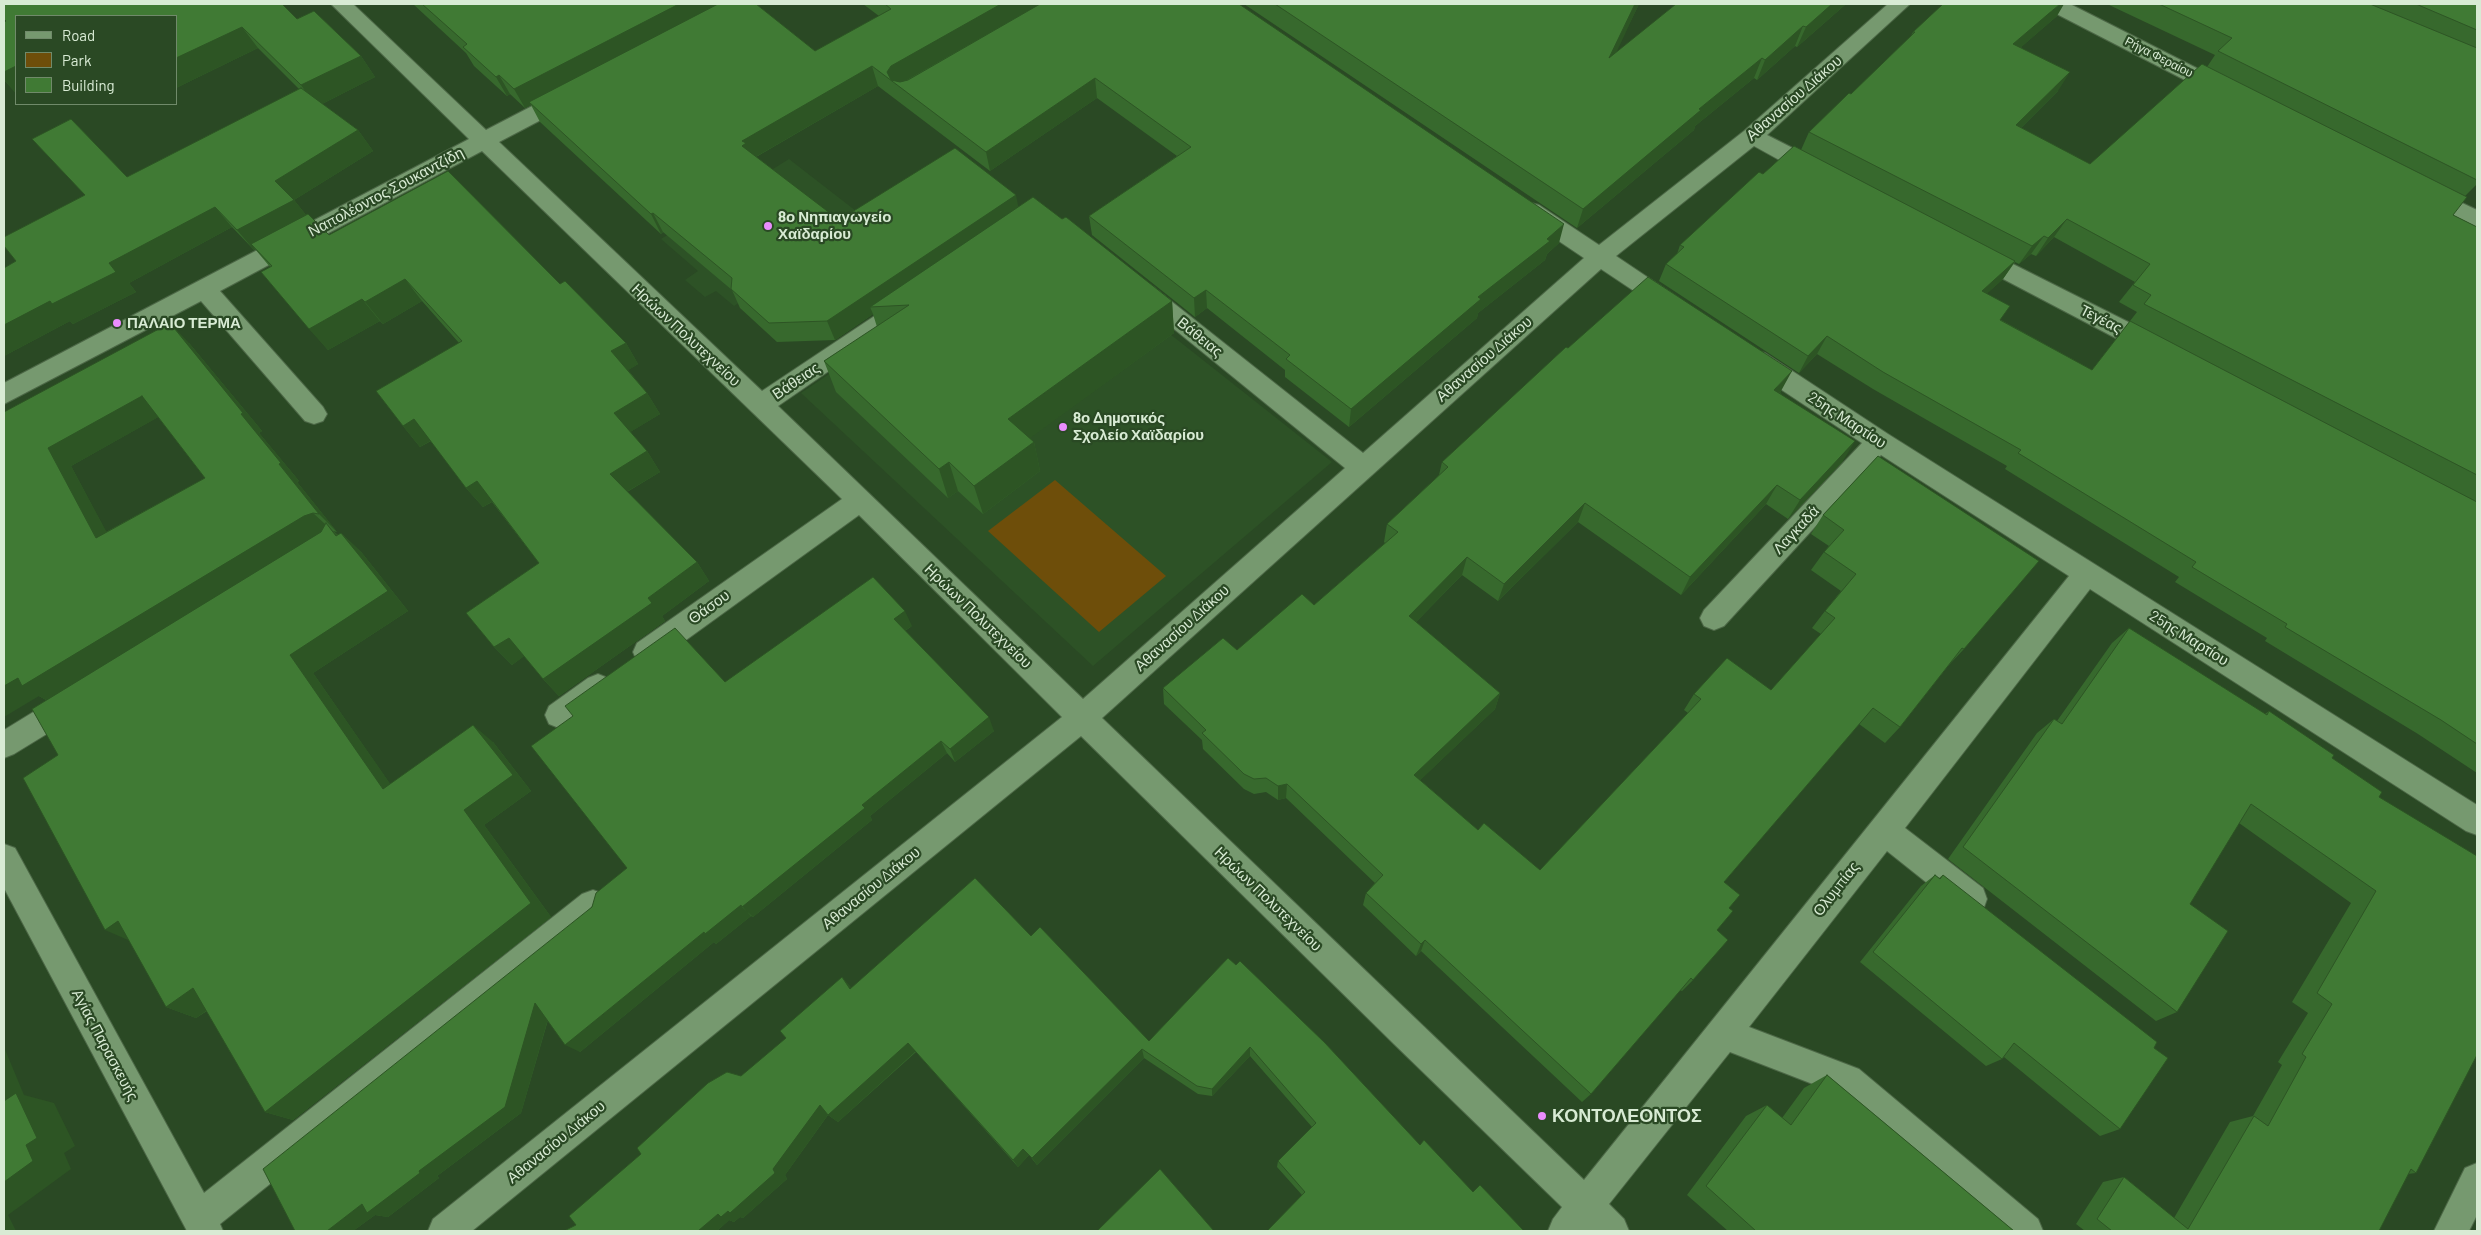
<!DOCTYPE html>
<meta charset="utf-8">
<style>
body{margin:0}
#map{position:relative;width:2481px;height:1235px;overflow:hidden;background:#2a4924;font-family:Barlow,sans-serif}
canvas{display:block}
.frame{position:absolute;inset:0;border:5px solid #d8ebd4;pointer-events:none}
.legend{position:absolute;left:15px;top:15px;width:162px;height:90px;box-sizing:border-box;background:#2a4924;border:1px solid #708a6a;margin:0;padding:6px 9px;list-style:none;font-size:15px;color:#d8ebd4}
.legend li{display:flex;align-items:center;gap:10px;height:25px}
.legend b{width:25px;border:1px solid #708a6a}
</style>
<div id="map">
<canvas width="2481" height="1235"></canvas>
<div class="frame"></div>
<ul class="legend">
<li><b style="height:6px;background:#76996f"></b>Road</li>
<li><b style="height:14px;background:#6e4e0a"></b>Park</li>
<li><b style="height:14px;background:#407a34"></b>Building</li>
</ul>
</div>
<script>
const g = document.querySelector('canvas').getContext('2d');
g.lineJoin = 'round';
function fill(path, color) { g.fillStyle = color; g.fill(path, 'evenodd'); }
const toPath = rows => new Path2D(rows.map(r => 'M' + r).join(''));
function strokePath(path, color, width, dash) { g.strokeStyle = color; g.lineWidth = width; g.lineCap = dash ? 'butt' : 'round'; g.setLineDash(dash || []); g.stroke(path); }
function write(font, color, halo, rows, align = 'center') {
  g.font = font + ' Barlow,sans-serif'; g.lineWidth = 4.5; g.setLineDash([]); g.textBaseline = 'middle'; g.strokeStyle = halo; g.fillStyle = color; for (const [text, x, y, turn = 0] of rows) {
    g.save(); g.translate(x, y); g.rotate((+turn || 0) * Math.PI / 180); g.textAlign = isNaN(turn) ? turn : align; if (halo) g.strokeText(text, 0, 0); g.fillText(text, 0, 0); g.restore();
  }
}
fill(toPath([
 [789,159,865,218,734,306,716,291,705,297,685,280,698,271,661,239],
 [1041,232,1332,462,1093,666,801,393]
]), '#2d5226');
fill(toPath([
 [1055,480,1166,576,1099,632,988,531]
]), '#6e4e0a');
const minor = toPath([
 [331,4,353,4,486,130,561,91,569,89,577,91,580,96,577,101,499,142,762,391,900,299,908,296,916,299,920,305,916,311,778,406,1083,699,1345,468,1136,298,1132,292,1136,286,1144,283,1152,286,1363,453,1584,258,1523,217,1520,211,1523,205,1531,203,1539,205,1599,245,1744,131,1888,4,1910,4,1767,135,1826,165,1829,171,1826,177,1818,179,1810,177,1754,146,1616,256,1680,299,1684,305,1680,311,1672,314,1664,311,1601,269,1102,718,1584,1180,2069,576,1881,455,1724,626,1714,630,1704,626,1700,618,1704,610,1862,443,1747,367,1744,360,1747,353,1756,351,1765,353,1888,434,2477,805,2477,835,2466,831,2090,589,1905,828,1983,888,1987,899,1983,910,1972,914,1961,910,1887,851,1749,1027,1859,1069,2038,1219,2043,1231,2000,1231,1836,1093,1730,1052,1609,1204,1624,1219,1629,1231,1548,1231,1553,1219,1562,1207,1394,1044,1081,736,472,1231,428,1231,433,1219,1062,717,859,515,657,661,647,664,637,661,633,652,637,643,842,499,482,151,220,291,323,407,327,414,323,421,314,424,305,421,201,301,4,404,4,383,469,139,331,4],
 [2044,4,2070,4,2232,86,2235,91,2232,96,2224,98,2216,96,2047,9,2044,4],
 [2424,185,2477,210,2477,228,2416,199,2413,193,2416,187,2424,185],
 [1975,245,2166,341,2169,348,2166,355,2157,357,2148,355,1967,260,1963,254,1967,248,1975,245],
 [598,674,608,678,612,687,608,696,569,724,559,728,549,724,545,715,549,706,588,678,598,674],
 [71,691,81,695,85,704,81,713,14,754,4,758,4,730,61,695,71,691],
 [4,844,15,848,204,1193,582,894,593,890,604,894,608,905,604,916,220,1224,223,1231,187,1231,4,888,4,844],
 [2477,1163,2477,1215,2469,1231,2434,1231,2465,1168,2477,1163]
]);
strokePath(minor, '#4c6746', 2);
fill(minor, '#76996f');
fill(toPath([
 [4,4,282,4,297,19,314,11,361,56,375,77,322,104,358,130,373,151,294,200,306,215,308,214,329,235,448,171,560,284,565,281,626,343,638,364,628,370,647,393,660,414,630,432,647,451,660,472,627,492,697,562,709,581,662,616,665,621,559,696,543,679,524,656,512,665,494,647,466,613,539,563,492,502,483,507,466,488,431,441,420,447,403,426,376,391,459,343,422,301,383,324,380,321,328,350,261,272,270,267,255,249,254,250,232,227,129,283,136,292,73,324,70,321,4,356,4,268,16,261,4,246,4,237,85,195,32,139,71,119,127,177,299,89,258,48,176,88,176,16,16,16,16,93,4,80,4,22,6,21,4,19],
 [413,4,756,4,815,51,879,16,863,4,1040,4,907,80,1040,4,1559,243,1547,254,1545,260,1478,313,1477,318,1349,427,1285,377,1285,370,1207,308,1195,317,1092,235,1089,216,1177,156,1097,98,990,171,878,86,756,157,839,220,1018,207,1062,219,1172,301,1174,333,1029,438,1034,442,1040,471,983,514,958,491,948,498,836,392,824,361,877,327,873,314,835,340,777,342,740,308,732,290,663,232,661,234,540,122,531,105,525,108,510,94,507,96,474,66,466,53],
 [1244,4,1639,4,1615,53,1846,4,1797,47,1795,46,1757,80,1754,78,1695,126,1694,130,1577,228],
 [2107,4,2477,4,2477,184,2465,196,2453,215,2477,227,2477,773,2418,734,2265,641,2267,638,2175,582,2179,577,2005,469,2007,466,1873,389,1817,354,1799,373,1659,281,1666,264,1677,254,1680,245,1763,174,1801,150,1809,132,1851,94,1911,36,1913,32,2057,16,2021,47,2058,91,2021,128,2090,164,2207,67,2215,55],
 [2054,237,2135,282,2119,302,2137,312,2092,370,2001,320,1986,294,2003,279,2015,262,2019,264,2031,254,2036,256],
 [189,343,262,431,259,433,299,481,297,482,337,532,333,531,338,535,341,533,362,553,408,611,313,673,390,784,493,742,531,791,484,825,551,917,293,1120,265,1112,207,1011,196,1018,166,1007,58,755,46,700,39,696,4,412],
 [158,417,205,478,106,532,71,466],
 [1568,348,1781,391,1780,393,1843,461,1788,519,1766,504,1681,595,1578,522,1498,601,1462,575,1416,622,1500,693,1495,709,1420,780,1478,830,1540,870,1688,713,1684,710,1694,694,1771,690,1821,634,1812,628,1825,611,1841,591,1811,570,1824,552,1829,546,1811,534,1823,515,1878,456,1964,649,1948,666,1900,727,1885,743,1859,724,1724,882,1729,908,1717,930,1693,980,1682,991,1680,990,1591,1094,1582,1102,1421,951,1416,956,1363,905,1366,893,1375,883,1286,798,1278,800,1266,792,1254,794,1244,789,1203,749,1202,740,1164,704,1163,688,1237,650,1314,605,1385,543,1384,542,1387,524,1439,475,1442,462],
 [912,626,905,631,994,731,955,762,947,753,870,816,872,820,753,917,751,916,716,944,714,942,580,1052,548,1020,521,1113,437,1176,439,1178,388,1217,375,1215,353,1231,295,1231,627,868,725,682],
 [2129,628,2265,714,2269,711,2332,758,2379,797,2416,1173,2408,1174,2379,1231,2085,1231,2076,1224,2103,1182,2124,1177,2174,1218,2230,1122,2253,1116,2282,1065,2278,1062,2308,1013,2292,1002,2351,903,2239,823,2190,904,2177,1012,2156,1021,1948,859,2037,733,2054,719,2057,721,2112,643],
 [1935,875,1939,878,1943,875,2154,1048,2120,1129,2100,1136,2004,1057,2002,1059,1986,1066,1860,962,1921,886],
 [1031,936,1149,1041,1228,958,1420,1145,1473,1192,1480,1185,1524,1231,1302,1195,1277,1167,1278,1161,1312,1127,1250,1056,1212,1096,1198,1094,1144,1058,1037,1165,1029,1155,1018,1167,916,1052,838,1122,828,1115,785,1175,787,1179,743,1218,740,1217,734,1222,729,1220,717,1231,564,1231,576,1225,641,1154,741,1076,852,987],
 [1827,1075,2014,1231,1728,1231,1687,1195,1746,1116,1767,1105,1782,1118,1804,1088]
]), '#37692d');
fill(toPath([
 [679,4,723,4,529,102,531,105,525,108,514,89],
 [1001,4,1040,4,898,85,889,78,887,72,891,66],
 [1635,4,1639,4,1604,79,1609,58],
 [1832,4,1846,4,1797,47,1806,27],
 [2060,4,2064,4,2057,16,2003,63,2013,44],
 [1803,26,1795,46,1757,80,1765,60],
 [242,27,258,48,176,88,176,58],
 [361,56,375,77,316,107,301,85],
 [1762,58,1754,78,1695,126,1694,130,1577,228,1583,209,1699,109],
 [16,66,16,93,4,80,4,72],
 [872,66,878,86,752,159,742,146,742,141],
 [2070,72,2058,91,2005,144,2016,125],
 [499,75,510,94,507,96,496,77],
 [1095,78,1097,98,990,171,986,152],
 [358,130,373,151,294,200,310,220,251,244,255,249,254,250,237,230,275,181],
 [1016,195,1020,215,870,307,873,314,835,340,827,321],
 [215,207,232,227,129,283,136,292,73,324,70,321,4,356,4,325,109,263],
 [653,213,663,232,661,234,651,214],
 [2067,219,2054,237,2036,256,2048,238],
 [1564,224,1559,243,1547,254,1545,260,1478,313,1477,318,1349,427,1351,409,1478,297],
 [2044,236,2031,254,2019,264,2032,246],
 [2015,261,2003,279,1970,309,1982,291],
 [405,279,422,301,383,324,365,302],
 [1206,290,1207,308,1195,317,1194,298],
 [362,299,380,321,328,350,309,329],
 [1172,301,1174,333,1015,449,1008,419],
 [170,323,189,343,262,431,259,433,299,481,297,482,337,532,319,514,279,464,241,414],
 [1827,336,1817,354,1799,373,1808,356],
 [626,343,638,364,624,373,611,351],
 [1792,371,1781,391,1764,410,1774,390],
 [647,393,660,414,627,434,614,413],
 [142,396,162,415,71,466,119,555,96,538,48,448],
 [414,419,432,440,420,447,403,426],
 [1855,441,1843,461,1788,519,1800,500],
 [1034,442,1040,471,983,514,974,486],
 [647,451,660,472,623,494,610,474],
 [949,462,958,491,948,498,939,469],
 [477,481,493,501,483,507,466,488],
 [1777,485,1766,504,1681,595,1690,577],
 [1585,503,1578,522,1498,601,1504,584],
 [313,513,347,544,48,701,39,696,4,717,4,686,304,516],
 [341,533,362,553,408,611,313,673,405,805,383,789,290,655],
 [1467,557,1462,575,1405,633,1409,616],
 [697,562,709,581,662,616,665,621,559,696,543,679,648,598],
 [905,611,912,626,900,634,894,619],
 [509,638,526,655,512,665,494,647],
 [1500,693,1495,709,1410,790,1414,775],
 [989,717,994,731,955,762,950,749],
 [473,725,493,742,531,791,484,825,551,917,293,1120,265,1112,464,810],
 [941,741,947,753,870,816,872,820,753,917,742,907,862,805],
 [1287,784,1286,798,1278,800,1278,786],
 [741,905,751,916,716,944,714,942,580,1052,565,1045,704,932],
 [118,921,135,943,105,930],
 [1425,940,1421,951,1416,956,1421,944],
 [842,977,851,987,850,989],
 [193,988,222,1000,196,1018,166,1007],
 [535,1003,550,1012,521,1113,437,1176,439,1178,388,1217,375,1215,353,1231,327,1231,362,1204,419,1171],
 [908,1043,916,1051,838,1122,828,1115],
 [4,1047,24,1095,54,1103,75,1146,64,1153,71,1169,8,1215,16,1231,4,1231],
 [1250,1047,1250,1056,1212,1096,1212,1089],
 [1142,1049,1144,1058,1037,1165,1032,1158],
 [820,1105,830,1112,785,1175,787,1179,743,1218,740,1217,734,1222,729,1220,717,1231,698,1231,718,1214],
 [1023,1149,1029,1155,1018,1167,1013,1160]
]), '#2d5524');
const building = toPath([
 [4,4,282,4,297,19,314,11,361,56,301,85,242,27,176,58,176,16,16,16,16,66,4,72,4,22,6,21,4,19,4,4],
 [422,4,679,4,514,89,499,75,496,77,463,47,467,44,422,4],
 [718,4,756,4,815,51,891,9,885,4,1001,4,891,66,887,72,891,80,900,82,908,80,1040,4,1239,4,1564,224,1547,239,1550,241,1478,297,1481,299,1351,409,1286,359,1290,355,1206,290,1194,298,1089,216,1191,147,1095,78,986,152,872,66,742,141,746,143,742,146,839,220,955,148,1016,195,827,321,769,323,731,289,732,278,653,213,651,214,529,102,718,4],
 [1275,4,1635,4,1609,58,1676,4,1832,4,1806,27,1803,26,1765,60,1762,58,1699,109,1701,110,1583,209,1275,4],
 [1943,4,2060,4,2013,44,2070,72,2016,125,2090,164,2202,64,2467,197,2453,215,2477,227,2477,475,2144,304,2151,295,2133,285,2150,264,2067,219,2048,238,2044,236,2032,246,1809,132,1849,93,1851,94,1915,32,1913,32,1943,4],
 [2159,4,2370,4,2477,48,2477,180,2218,51,2232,38,2159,4],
 [2416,4,2477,4,2477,30,2416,4],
 [301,88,358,130,275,181,294,200,237,230,215,207,109,263,116,272,52,304,50,301,4,325,4,268,16,261,4,246,4,237,85,195,32,139,71,119,127,177,301,88],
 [1794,146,2015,261,1982,291,2010,306,2000,320,2092,370,2130,321,2477,502,2477,744,2441,720,2285,627,2287,624,2192,567,2196,562,2018,453,2021,450,1883,372,1827,336,1808,356,1666,264,1684,247,1680,245,1759,172,1763,174,1794,146],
 [448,171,560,284,565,281,626,343,611,351,647,393,614,413,647,451,610,474,697,562,648,598,652,603,543,679,509,638,494,647,466,613,539,563,477,481,466,488,414,419,403,426,376,391,462,341,405,279,365,302,362,299,309,329,261,272,272,266,251,244,308,214,329,235,448,171],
 [1033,197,1062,219,1066,217,1172,301,1008,419,1034,442,974,486,949,462,939,469,824,361,909,305,870,307,1033,197],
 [1648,277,1792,371,1774,390,1855,441,1800,500,1777,485,1690,577,1585,503,1504,584,1467,557,1409,616,1500,693,1414,775,1478,830,1484,823,1540,870,1701,699,1694,694,1727,658,1771,690,1835,618,1825,611,1856,574,1824,552,1844,530,1823,515,1878,456,2039,561,1964,649,1962,648,1900,727,1873,708,1724,882,1740,895,1729,908,1733,911,1717,930,1728,940,1693,980,1691,978,1591,1094,1425,940,1421,944,1366,893,1383,875,1287,784,1278,786,1266,778,1254,779,1244,774,1202,733,1206,730,1163,688,1223,638,1237,650,1302,594,1314,605,1398,532,1387,524,1448,467,1442,462,1566,347,1568,348,1648,277],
 [170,323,243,413,241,414,281,463,279,464,319,514,313,513,304,516,22,686,18,678,4,686,4,412,170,323],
 [142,396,205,478,96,538,48,448,142,396],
 [326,523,336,536,341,533,388,591,290,655,383,789,473,725,513,775,464,810,531,903,265,1112,193,988,166,1007,118,921,105,930,23,778,58,755,32,709,321,532,326,523],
 [873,577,905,611,894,619,989,717,950,749,941,741,862,805,865,808,742,907,741,905,705,934,704,932,565,1045,535,1003,505,1107,419,1171,420,1173,367,1213,362,1204,327,1231,295,1231,263,1169,592,907,596,893,627,868,531,746,573,716,565,706,675,628,725,682,873,577],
 [2129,628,2267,715,2269,711,2334,755,2332,758,2382,792,2379,797,2477,856,2477,1055,2416,1173,2411,1169,2379,1231,2112,1231,2097,1219,2124,1177,2188,1229,2254,1116,2268,1126,2306,1057,2302,1054,2332,1004,2317,993,2376,891,2251,804,2190,904,2228,931,2177,1012,1963,847,2054,719,2062,724,2129,628],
 [1935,875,1940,879,1943,875,2157,1042,2154,1048,2168,1058,2120,1129,2014,1043,2002,1059,1873,952,1935,875],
 [975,878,1031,936,1040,927,1149,1041,1228,958,1236,965,1240,961,1325,1043,1420,1145,1424,1140,1473,1192,1480,1185,1524,1231,1267,1231,1305,1192,1278,1161,1316,1123,1250,1047,1212,1089,1197,1086,1142,1049,1032,1158,1023,1149,1013,1160,908,1043,828,1115,820,1105,773,1169,775,1173,730,1213,728,1211,721,1217,718,1214,698,1231,564,1231,576,1225,569,1216,641,1154,637,1148,708,1083,727,1072,741,1076,786,1038,780,1031,842,977,850,989,975,878],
 [1827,1075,2014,1231,1756,1231,1706,1186,1767,1105,1791,1125,1827,1075],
 [16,1093,37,1138,26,1145,33,1161,4,1182,4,1101,16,1093],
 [1160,1169,1214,1231,1097,1231,1160,1169]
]);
fill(building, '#407a34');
strokePath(building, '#2d5524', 1);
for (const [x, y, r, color] of [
 [768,226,5,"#ea8dfd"],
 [117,323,5,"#ea8dfd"],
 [1063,427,5,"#ea8dfd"],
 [1542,1116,5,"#ea8dfd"]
]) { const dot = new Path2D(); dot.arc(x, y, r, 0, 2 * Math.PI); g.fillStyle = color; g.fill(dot); strokePath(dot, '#2a4924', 2); }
write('12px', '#d8ebd4', '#2a4924', [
 ["Ρήγα Φεραίου",2159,57,27]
]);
write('15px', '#d8ebd4', '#2a4924', [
 ["Αθανασίου Διάκου",1794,98,-41],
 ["Ναπολέοντος Σουκαντζίδη",386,192,-28],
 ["Τεγέας",2101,319,27],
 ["Ηρώων Πολυτεχνείου",686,335,43],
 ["Βάθειας",1200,337,39],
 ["Αθανασίου Διάκου",1484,359,-41],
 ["Βάθειας",796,381,-34],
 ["25ης Μαρτίου",1847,420,33],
 ["Λαγκαδά",1796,530,-47],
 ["Θάσου",709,607,-36],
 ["Ηρώων Πολυτεχνείου",978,616,44],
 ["Αθανασίου Διάκου",1182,628,-42],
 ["25ης Μαρτίου",2189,638,32],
 ["Αθανασίου Διάκου",871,888,-39],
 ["Ολυμπίας",1836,889,-52],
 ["Ηρώων Πολυτεχνείου",1268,899,44],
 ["Αγίας Παρασκευής",105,1045,62],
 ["Αθανασίου Διάκου",556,1142,-39]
]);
write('bold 15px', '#d8ebd4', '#2a4924', [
 ["8ο Νηπιαγωγείο",778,217],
 ["Χαϊδαρίου",778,234],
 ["ΠΑΛΑΙΟ ΤΕΡΜΑ",127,323],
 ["8ο Δημοτικός",1073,418],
 ["Σχολείο Χαϊδαρίου",1073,435]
], 'left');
write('bold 18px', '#d8ebd4', '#2a4924', [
 ["ΚΟΝΤΟΛΕΟΝΤΟΣ",1552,1116]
], 'left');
</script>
